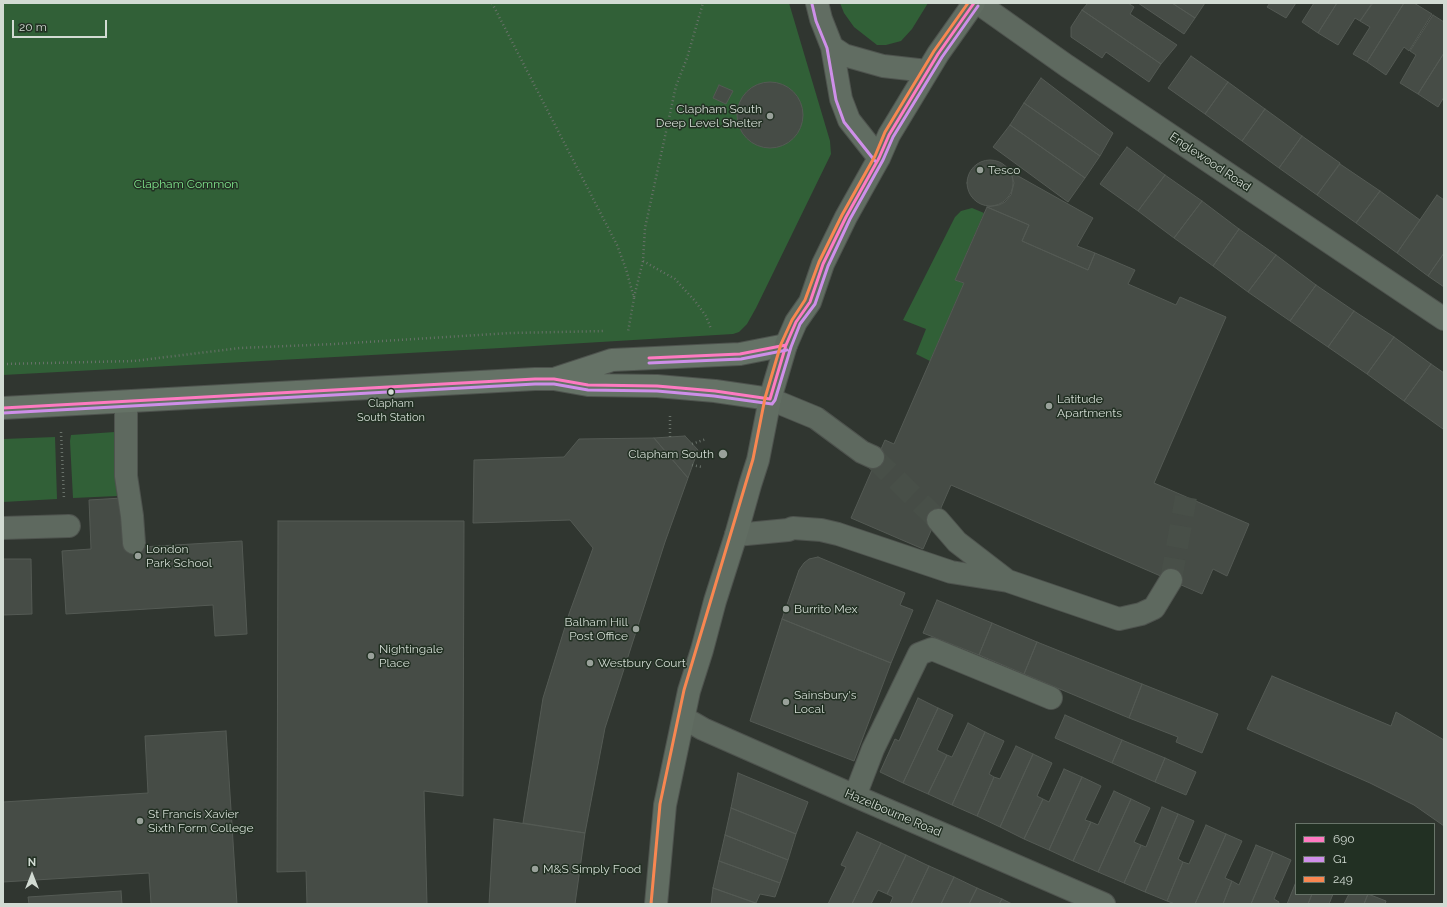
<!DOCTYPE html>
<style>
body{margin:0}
#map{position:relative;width:1447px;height:907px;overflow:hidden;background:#303630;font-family:Raleway,sans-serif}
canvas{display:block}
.frame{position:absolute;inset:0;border:4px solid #d2dbd3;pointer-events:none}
.legend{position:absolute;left:1295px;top:823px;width:140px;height:72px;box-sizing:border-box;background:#223023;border:1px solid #687469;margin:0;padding:5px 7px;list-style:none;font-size:12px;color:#d2dbd3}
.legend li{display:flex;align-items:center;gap:8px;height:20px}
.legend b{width:20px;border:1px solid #687469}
.north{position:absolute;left:12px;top:855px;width:40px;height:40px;-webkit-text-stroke:3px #223023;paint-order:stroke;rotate:0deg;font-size:11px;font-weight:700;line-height:16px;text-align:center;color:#d2dbd3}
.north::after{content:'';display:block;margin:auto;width:14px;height:18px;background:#d2dbd3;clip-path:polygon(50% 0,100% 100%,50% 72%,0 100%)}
.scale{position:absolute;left:12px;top:20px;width:95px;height:18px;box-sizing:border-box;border:2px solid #d2dbd3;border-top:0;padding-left:5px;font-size:12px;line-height:14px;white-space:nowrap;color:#d2dbd3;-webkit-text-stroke:3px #223023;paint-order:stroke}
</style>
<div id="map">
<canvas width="1447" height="907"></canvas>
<div class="frame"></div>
<ul class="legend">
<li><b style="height:5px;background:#fe7ac1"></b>690</li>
<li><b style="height:5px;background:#ce8fe9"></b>G1</li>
<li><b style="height:5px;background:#f88751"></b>249</li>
</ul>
<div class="north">N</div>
<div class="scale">20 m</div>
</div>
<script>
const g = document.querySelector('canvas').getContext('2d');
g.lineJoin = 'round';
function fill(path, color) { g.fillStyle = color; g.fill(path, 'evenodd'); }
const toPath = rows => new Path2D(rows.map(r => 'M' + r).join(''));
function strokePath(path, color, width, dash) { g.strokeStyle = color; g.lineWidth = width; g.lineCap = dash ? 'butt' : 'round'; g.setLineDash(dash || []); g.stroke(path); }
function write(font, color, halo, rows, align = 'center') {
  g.font = font + ' Raleway,sans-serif'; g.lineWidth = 3; g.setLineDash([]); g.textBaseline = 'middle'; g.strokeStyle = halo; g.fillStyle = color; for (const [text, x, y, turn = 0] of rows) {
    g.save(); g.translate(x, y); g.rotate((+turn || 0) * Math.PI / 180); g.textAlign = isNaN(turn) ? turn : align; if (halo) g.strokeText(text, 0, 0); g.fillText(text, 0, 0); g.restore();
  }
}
fill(toPath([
 [3,3,789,3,830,141,831,154,756,308,747,324,739,332,733,334,501,348,3,375],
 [840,3,928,3,912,29,901,41,886,45,877,45,854,27,844,13],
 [972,208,984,213,955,280,964,283,930,361,916,354,926,329,903,320,955,217,961,211],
 [115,432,117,496,73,498,70,441,71,435],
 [55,437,57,499,3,502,3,439]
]), '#316037');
const building = toPath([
 [1088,3,1128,3,1134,7,1130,14,1177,45,1161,64,1082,10,1088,3],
 [1138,3,1172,3,1195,18,1184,34,1138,3],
 [1172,3,1205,3,1195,18,1172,3],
 [1270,3,1296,3,1286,18,1267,7,1270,3],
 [1314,3,1337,3,1318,33,1302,22,1314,3],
 [1337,3,1372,3,1360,21,1355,18,1338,45,1318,33,1337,3],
 [1373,3,1404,3,1367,62,1353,54,1370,27,1360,21,1373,3],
 [1404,3,1414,3,1432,14,1409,51,1404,47,1386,75,1367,62,1404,3],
 [1082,10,1161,64,1149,82,1106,52,1102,58,1071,37,1071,27,1082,10],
 [1433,15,1444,22,1444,53,1418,94,1400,83,1416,55,1410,51,1433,15],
 [1444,53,1444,97,1438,107,1418,94,1444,53],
 [1191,56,1228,82,1205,114,1168,88,1191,56],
 [1041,78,1113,133,1100,156,1024,103,1041,78],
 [1228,82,1265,109,1242,141,1205,114,1228,82],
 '737 115a33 33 0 1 1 66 0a33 33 0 1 1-66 0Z',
 [719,85,733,91,726,104,713,98,719,85],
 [1024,103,1100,156,1085,178,1010,125,1024,103],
 [1265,109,1302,136,1279,168,1242,141,1265,109],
 [1010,125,1085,178,1068,202,993,147,1010,125],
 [1302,136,1340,163,1317,195,1279,168,1302,136],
 [1127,147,1165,175,1138,211,1100,184,1127,147],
 '967 183a23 23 0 1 1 46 0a23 23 0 1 1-46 0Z',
 [1340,164,1380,191,1356,223,1317,195,1340,164],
 [1011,172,1093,218,1077,246,1095,253,1088,270,1022,241,1029,225,987,207,999,205,1005,202,1011,195,1014,183,1011,172],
 [1165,175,1202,201,1174,238,1138,211,1165,175],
 [1380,191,1420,220,1397,253,1356,223,1380,191],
 [1437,195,1444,200,1444,253,1428,276,1397,253,1437,195],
 [1202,201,1239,229,1213,266,1174,238,1202,201],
 [987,207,1029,225,1022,241,1088,270,1095,253,1135,270,1128,284,1176,305,1180,297,1226,317,1154,483,1249,524,1227,576,1213,569,1202,594,951,485,923,549,851,518,885,440,894,444,964,283,955,280,987,207],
 [1239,229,1276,255,1248,292,1213,266,1239,229],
 [1444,253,1444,287,1428,276,1444,253],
 [1276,255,1316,285,1290,321,1248,292,1276,255],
 [1316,285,1354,311,1328,347,1290,321,1316,285],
 [1354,311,1394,337,1367,374,1328,347,1354,311],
 [1394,337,1431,364,1404,401,1367,374,1394,337],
 [1431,364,1444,373,1444,427,1443,429,1404,401,1431,364],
 [685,436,698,450,688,478,654,438,685,436],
 [654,438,688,478,665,542,605,728,585,833,523,823,543,698,569,614,593,548,570,520,473,523,474,460,564,457,579,439,654,438],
 [122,498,125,548,242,541,247,634,215,636,213,605,66,614,62,551,91,549,89,500,122,498],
 [278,521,464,521,463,796,424,791,427,904,307,904,306,871,277,872,278,521],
 [818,557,905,593,900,605,913,610,891,663,782,619,799,570,804,563,809,559,818,557],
 [3,559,31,559,32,614,3,615,3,559],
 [937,600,992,623,979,655,923,633,937,600],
 [782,619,891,663,854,761,750,721,782,619],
 [992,623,1037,642,1024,674,979,655,992,623],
 [1037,642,1142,684,1129,718,1024,674,1037,642],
 [1272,676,1391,726,1396,712,1444,740,1444,826,1414,805,1370,783,1247,729,1272,676],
 [1142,684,1218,714,1202,753,1176,742,1178,737,1129,718,1142,684],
 [918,698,938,708,903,783,880,772,895,739,899,741,918,698],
 [938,708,953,715,937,750,947,755,928,794,903,783,938,708],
 [1065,715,1122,740,1112,763,1055,738,1065,715],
 [968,723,985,732,952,805,928,794,947,755,952,757,968,723],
 [226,731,237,904,151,904,149,873,3,882,3,802,148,793,145,736,226,731],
 [985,732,1004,741,989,774,994,777,977,816,952,805,985,732],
 [1122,740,1165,758,1155,782,1112,763,1122,740],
 [1016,746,1033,754,1000,827,977,816,994,777,1000,779,1016,746],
 [1033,754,1052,763,1037,796,1043,799,1024,839,1000,827,1033,754],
 [1165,758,1196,772,1186,795,1155,782,1165,758],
 [1064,769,1082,777,1049,850,1024,839,1043,799,1049,802,1064,769],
 [738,773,808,802,796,834,731,808,738,773],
 [1082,777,1101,786,1085,820,1091,822,1073,861,1049,850,1082,777],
 [1114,791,1131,799,1098,872,1073,861,1091,822,1098,825,1114,791],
 [1131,799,1150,808,1134,842,1141,845,1124,883,1098,872,1131,799],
 [1162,807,1178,814,1145,892,1124,883,1141,845,1146,847,1162,807],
 [731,808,796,834,788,860,725,835,731,808],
 [1178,814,1194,821,1178,859,1183,862,1167,901,1145,892,1178,814],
 [494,819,585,833,575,904,489,904,494,819],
 [1206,825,1226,834,1195,904,1175,904,1167,901,1183,862,1189,864,1206,825],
 [857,832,881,843,852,904,828,904,846,867,841,865,857,832],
 [1226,834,1242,841,1225,878,1232,881,1223,904,1195,904,1226,834],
 [725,835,788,860,780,883,719,861,725,835],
 [881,843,906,855,887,894,878,890,871,904,852,904,881,843],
 [1256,845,1273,852,1251,904,1223,904,1232,881,1239,885,1256,845],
 [1273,852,1291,860,1274,899,1279,902,1278,904,1251,904,1273,852],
 [906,855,929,866,911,904,890,904,893,897,887,894,906,855],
 [719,861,780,883,775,897,760,894,756,903,713,888,719,861],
 [929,866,954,877,941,904,911,904,929,866],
 [954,877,977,888,969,904,941,904,954,877],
 [1296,882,1296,894,1312,894,1308,904,1287,904,1296,882],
 [713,888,758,904,711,904,713,888],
 [977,888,1002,899,999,904,969,904,977,888],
 [121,891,122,904,29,904,28,897,121,891],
 [1312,894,1333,894,1329,904,1308,904,1312,894],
 [1349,894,1368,894,1364,904,1344,904,1349,894],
 [1368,894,1386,901,1385,904,1364,904,1368,894],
 [1002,899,1012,904,999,904,1002,899]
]);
fill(building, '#464c46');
strokePath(building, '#545a54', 1);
strokePath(toPath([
 [873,457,938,520],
 [1171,580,1186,497]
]), '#484f48', 22, [22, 11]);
const minor = toPath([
 [978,3,1067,66,1444,319],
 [770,399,816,418,862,452,873,457],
 [126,402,126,476,132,516,134,543],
 [938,520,957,542,1005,579],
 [3,528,69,526],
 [736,535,788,530,793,528,821,530,838,534,951,572,1008,581,1119,619,1141,614,1154,608,1171,580],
 [684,718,703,729,855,796,1104,904],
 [855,796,873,749,919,654,932,649,1051,698]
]);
const major = toPath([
 [557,378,612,360,740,354,786,345],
 [3,408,535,379,554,379,588,385,657,386,715,391,770,399]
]);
const highway = toPath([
 [817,3,821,19,832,47,841,99,849,120,879,158],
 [832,47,844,55,883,66,927,71],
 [656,904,665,805,689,691,702,650,715,601,736,535,750,485,758,460,770,399,786,345,796,322,810,302,823,264,846,217,879,158,889,135,938,54,974,3]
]);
strokePath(minor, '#4e534e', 24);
strokePath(major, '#4e534e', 24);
strokePath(highway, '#4e534e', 24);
strokePath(toPath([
 [492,3,617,245,626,269,634,298,628,332],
 [643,261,675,279,695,301,706,316,711,329],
 [634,297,643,261,645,228,676,86,687,58,703,3],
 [3,364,134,361,240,348,336,344,511,333,605,331],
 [61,432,64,499],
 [670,437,670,415],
 [692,444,706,439],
 [692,465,702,467]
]), '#687169', 2.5, [1, 3]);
strokePath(minor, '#5e695f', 22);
strokePath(major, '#657266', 22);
strokePath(highway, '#616d62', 22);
strokePath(toPath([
 [649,358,740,354,786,345],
 [3,408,535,379,554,379,588,385,657,386,715,391,770,399,786,345,796,322,810,302,823,264,846,217,879,158,889,135,938,54,974,3]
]), '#fe7ac1', 3);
strokePath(toPath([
 [812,4,816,21,827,48,836,100,844,122,875,161],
 [649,363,741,359,787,350],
 [3,413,535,384,554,384,588,390,657,391,714,396,772,404,775,400,791,347,800,324,815,304,828,266,850,219,883,160,893,137,942,57,978,6]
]), '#ce8fe9', 3);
strokePath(toPath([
 [651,904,660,804,684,690,753,459,765,398,781,344,792,320,805,300,819,262,842,215,875,156,885,132,934,51,968,3]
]), '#f88751', 3);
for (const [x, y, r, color] of [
 [770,116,4,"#99a19a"],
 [980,170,4,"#99a19a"],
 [391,392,3.5,"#d2dbd3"],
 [1049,406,4,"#99a19a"],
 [723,454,5,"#99a19a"],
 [138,556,4,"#99a19a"],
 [786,609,4,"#99a19a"],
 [636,629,4,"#99a19a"],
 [371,656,4,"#99a19a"],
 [590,663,4,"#99a19a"],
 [786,702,4,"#99a19a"],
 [140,821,4,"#99a19a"],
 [535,869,4,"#99a19a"]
]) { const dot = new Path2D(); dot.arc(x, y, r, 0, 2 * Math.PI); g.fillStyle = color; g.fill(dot); strokePath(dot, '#223023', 1.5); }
write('11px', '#d2dbd3', '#223023', [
 ["Clapham",391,404],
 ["South Station",391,418]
]);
write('12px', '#d2dbd3', '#223023', [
 ["Clapham South",762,109,"right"],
 ["Deep Level Shelter",762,123,"right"],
 ["Tesco",988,170],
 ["Latitude",1057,399],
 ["Apartments",1057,413],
 ["Clapham South",714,454,"right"],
 ["London",146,549],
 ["Park School",146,563],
 ["Burrito Mex",794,609],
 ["Balham Hill",628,622,"right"],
 ["Post Office",628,636,"right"],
 ["Nightingale",379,649],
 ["Place",379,663],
 ["Westbury Court",598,663],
 ["Sainsbury's",794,695],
 ["Local",794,709],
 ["St Francis Xavier",148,814],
 ["Sixth Form College",148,828],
 ["M&S Simply Food",543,869]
], 'left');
write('12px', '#d2dbd3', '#223023', [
 ["Englewood Road",1210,162,34],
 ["Hazelbourne Road",893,813,23]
]);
write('12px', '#81e78d', '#223023', [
 ["Clapham Common",186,184]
]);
</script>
